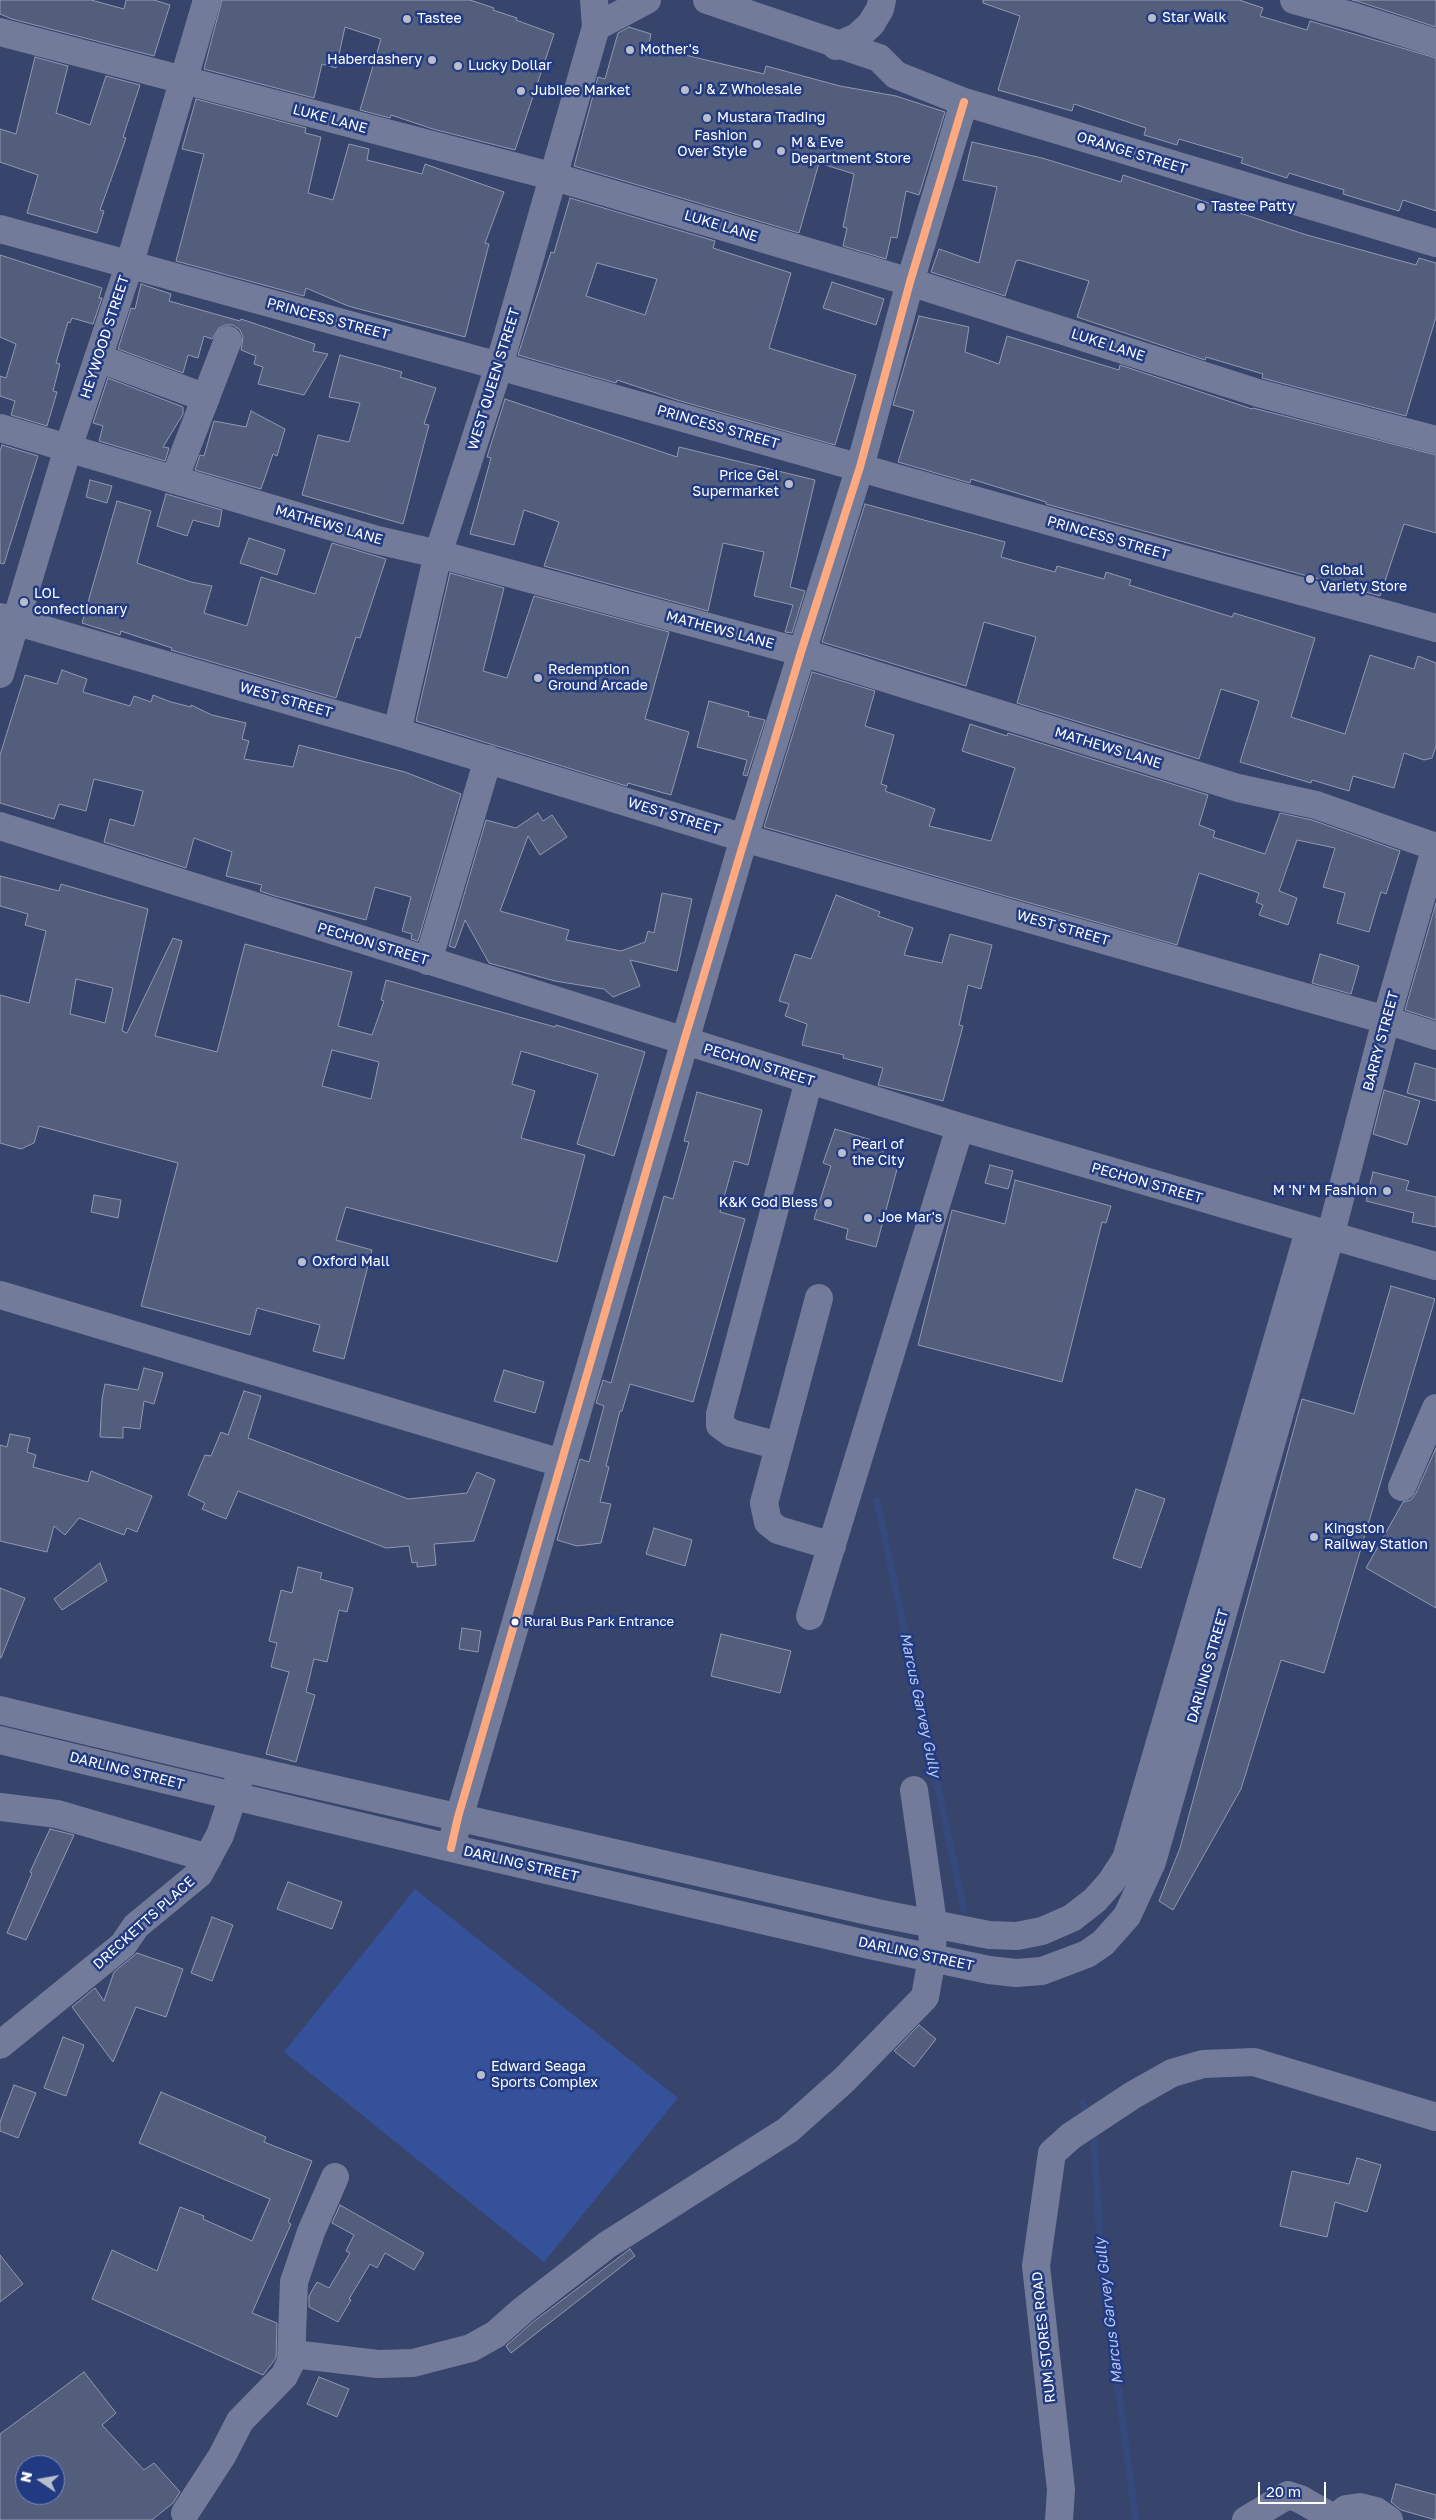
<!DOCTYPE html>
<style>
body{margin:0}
#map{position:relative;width:1436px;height:2520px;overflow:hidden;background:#37446c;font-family:"Golos Text",sans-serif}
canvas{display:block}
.north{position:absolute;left:15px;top:2455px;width:50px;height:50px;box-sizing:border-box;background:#213a82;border:1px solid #7a89b4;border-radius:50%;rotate:282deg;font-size:14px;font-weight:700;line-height:20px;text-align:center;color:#fff}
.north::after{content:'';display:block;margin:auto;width:18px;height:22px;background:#b9becc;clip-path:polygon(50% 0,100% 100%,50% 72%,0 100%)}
.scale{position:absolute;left:1258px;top:2482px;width:68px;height:22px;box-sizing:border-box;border:2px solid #fff;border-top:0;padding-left:6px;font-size:15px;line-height:18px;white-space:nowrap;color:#fff;-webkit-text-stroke:4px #213a82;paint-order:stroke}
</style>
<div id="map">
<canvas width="1436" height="2520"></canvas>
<div class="north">N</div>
<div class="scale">20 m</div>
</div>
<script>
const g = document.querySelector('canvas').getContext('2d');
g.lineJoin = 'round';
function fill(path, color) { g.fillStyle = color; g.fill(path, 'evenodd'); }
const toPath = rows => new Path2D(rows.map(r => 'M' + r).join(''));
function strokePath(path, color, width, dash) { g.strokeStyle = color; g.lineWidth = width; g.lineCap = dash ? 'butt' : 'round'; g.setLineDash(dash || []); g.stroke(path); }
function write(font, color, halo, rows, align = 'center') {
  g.font = font + ' "Golos Text",sans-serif'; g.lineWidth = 5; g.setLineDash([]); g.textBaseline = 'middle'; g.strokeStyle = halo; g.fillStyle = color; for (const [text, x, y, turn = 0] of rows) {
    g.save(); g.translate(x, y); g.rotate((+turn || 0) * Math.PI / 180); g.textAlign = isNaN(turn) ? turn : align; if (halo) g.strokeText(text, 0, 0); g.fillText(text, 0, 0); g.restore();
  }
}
fill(toPath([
 [415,1889,678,2098,544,2262,284,2052]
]), '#355199');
strokePath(toPath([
 [877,1501,964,1910],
 [1083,2103,1087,2117],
 [1091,2130,1094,2138,1101,2262,1136,2520]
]), '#36497c', 7);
const building = toPath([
 [0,0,91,0,124,9,126,0,154,0,170,5,154,56,12,19,0,14,0,0],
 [222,0,470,0,494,8,493,10,517,18,516,20,554,34,515,150,433,129,391,115,390,118,360,110,381,39,345,27,336,68,322,64,314,98,204,69,222,0],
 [983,0,1239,0,1263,8,1260,16,1307,30,1310,21,1436,58,1436,211,1403,200,1399,211,1343,194,1344,190,1289,173,1287,178,1241,163,1243,158,1179,139,1177,145,1144,135,1146,128,1074,104,1072,111,998,90,1020,16,983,3,983,0],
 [1352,0,1436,0,1436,27,1360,2,1352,0],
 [629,27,651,34,649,43,677,50,677,53,764,74,766,66,840,86,896,96,945,112,919,195,906,191,897,238,891,237,886,259,843,246,847,228,843,227,854,174,819,163,799,233,574,166,598,77,605,79,618,33,629,27],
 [35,57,68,66,56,113,90,125,106,76,140,85,123,137,126,138,100,210,104,211,97,233,27,213,38,175,0,162,0,129,16,134,35,57],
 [196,99,306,128,305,133,321,137,308,193,333,200,349,144,369,149,367,160,422,174,425,164,504,192,485,243,489,244,465,337,348,306,306,288,304,296,176,261,204,154,182,149,196,99],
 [972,142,1042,158,1121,182,1123,175,1307,235,1416,265,1419,258,1436,263,1436,317,1406,416,1262,378,1263,374,1206,357,1205,360,1077,317,1089,281,1019,260,1016,261,1005,296,931,272,939,249,979,263,997,187,963,180,972,142],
 [570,198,715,241,713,248,791,273,769,348,856,375,835,445,677,400,617,380,616,383,518,355,551,252,554,253,570,198],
 [597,263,657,279,645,315,586,296,597,263],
 [0,255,102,288,99,298,102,298,93,324,72,318,70,323,68,322,56,363,60,364,53,391,57,392,47,426,11,415,15,401,0,396,0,376,6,378,16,344,0,337,0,255],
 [832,282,884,299,876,325,823,308,832,282],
 [141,284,171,294,169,301,240,321,241,319,315,344,313,351,328,354,304,395,258,384,263,367,254,364,256,356,241,350,243,337,240,330,233,325,225,325,219,328,212,339,204,336,198,358,188,355,183,373,118,349,131,308,135,309,141,284],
 [919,316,969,327,965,352,999,364,1007,336,1119,370,1120,365,1252,409,1253,408,1436,455,1436,533,1404,524,1380,596,1046,504,1046,502,971,479,970,483,898,462,914,411,893,405,919,316],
 [340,355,402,372,400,377,436,388,424,424,429,425,403,524,302,495,318,435,349,442,360,403,329,397,340,355],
 [108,378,183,407,183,414,163,447,169,448,165,461,99,441,103,426,93,423,108,378],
 [505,399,677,457,679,447,815,480,790,587,805,591,792,633,785,632,793,605,754,596,764,552,723,543,708,611,544,566,559,522,524,510,514,545,470,534,491,458,487,457,505,399],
 [251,411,285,429,277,456,273,454,261,489,195,470,200,455,204,456,214,421,246,427,251,411],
 [2,445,38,456,4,564,0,563,0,451,2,445],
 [90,480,112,486,107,503,86,497,90,480],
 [166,494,222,510,219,527,193,520,187,536,157,526,166,494],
 [117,501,151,511,137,563,191,582,212,586,204,613,247,626,261,577,315,594,332,543,386,559,360,638,356,637,336,698,171,650,172,648,121,631,120,635,82,623,117,501],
 [865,504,1005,542,1001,557,1055,572,1057,566,1104,579,1106,572,1131,580,1129,585,1232,617,1234,613,1315,638,1291,717,1345,734,1370,655,1414,669,1418,656,1436,663,1436,746,1432,758,1424,760,1404,753,1394,788,1353,776,1349,791,1312,780,1311,783,1240,762,1259,701,1221,689,1199,759,1017,703,1036,637,984,622,966,686,822,642,865,504],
 [249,538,285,550,277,575,240,563,249,538],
 [450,573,504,588,483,671,507,678,534,596,669,632,645,719,689,732,671,795,628,783,627,786,620,784,416,721,450,573],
 [62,670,87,679,83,692,130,706,134,696,151,702,153,695,171,702,191,707,191,705,212,715,246,723,242,739,249,741,244,759,293,767,299,745,405,772,461,794,418,941,411,939,412,934,402,931,411,897,375,887,366,920,275,896,260,891,262,885,226,876,232,852,194,838,186,868,104,842,110,819,134,826,143,791,94,779,86,811,59,804,54,819,0,803,0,755,25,675,57,684,62,670],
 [812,672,875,691,865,726,894,735,881,784,887,786,885,791,935,809,929,826,991,841,1015,768,962,751,970,724,1007,736,1008,733,1208,795,1199,825,1215,831,1213,837,1265,854,1280,813,1312,820,1400,851,1386,894,1381,892,1369,932,1337,923,1345,893,1323,887,1335,848,1297,840,1279,891,1297,898,1288,925,1259,915,1263,905,1256,902,1259,893,1199,873,1177,945,764,827,812,672],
 [709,701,749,712,748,716,765,720,747,776,743,775,747,760,697,747,709,701],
 [538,813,543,821,552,815,567,837,540,855,528,836,500,911,569,930,566,940,621,951,645,942,648,931,654,933,662,893,692,899,677,971,630,960,640,986,613,997,604,989,555,981,489,963,465,920,455,948,449,946,486,820,516,828,538,813],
 [0,876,59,891,61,884,148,909,122,1031,127,1033,173,938,182,941,155,1036,217,1052,245,944,352,972,338,1026,372,1035,384,1001,381,1000,386,980,555,1027,556,1025,645,1052,614,1156,577,1144,598,1074,521,1051,512,1084,535,1091,521,1138,585,1155,557,1262,346,1207,336,1240,372,1250,344,1359,313,1351,320,1325,257,1308,250,1335,141,1306,178,1163,39,1126,34,1143,21,1149,0,1143,0,995,29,1003,46,931,25,925,28,914,0,906,0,876],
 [76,979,113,988,105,1023,70,1014,76,979],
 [332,1050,379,1062,371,1099,322,1086,332,1050],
 [836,895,880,912,878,916,913,928,904,955,942,963,950,934,992,945,981,989,968,985,959,1025,963,1026,943,1101,878,1085,883,1068,843,1058,844,1055,802,1045,807,1024,785,1016,789,1004,779,1001,795,954,811,959,836,895],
 [1436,903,1436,1020,1405,1010,1436,903],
 [1320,954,1359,966,1351,994,1312,983,1320,954],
 [1415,1063,1436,1069,1436,1101,1407,1093,1415,1063],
 [1384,1090,1420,1101,1407,1145,1373,1134,1384,1090],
 [697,1092,762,1110,748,1165,734,1161,720,1212,745,1219,693,1402,630,1384,622,1411,620,1411,606,1466,609,1467,600,1502,611,1504,601,1543,577,1546,557,1540,580,1459,589,1462,604,1406,596,1403,603,1380,611,1383,664,1196,673,1199,689,1142,684,1141,697,1092],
 [835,1129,885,1144,883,1153,900,1158,876,1247,846,1239,848,1229,814,1219,831,1166,823,1163,835,1129],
 [990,1165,1013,1171,1008,1189,985,1183,990,1165],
 [1373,1172,1409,1181,1406,1190,1436,1197,1436,1227,1412,1222,1414,1213,1366,1201,1373,1172],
 [1015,1180,1111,1206,1106,1223,1102,1222,1062,1382,918,1345,952,1210,1005,1224,1015,1180],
 [94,1195,121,1200,118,1218,91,1212,94,1195],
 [1391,1286,1435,1299,1324,1673,1281,1660,1241,1789,1173,1910,1159,1901,1180,1848,1302,1399,1354,1414,1391,1286],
 [144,1368,163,1373,154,1404,144,1401,140,1429,123,1427,123,1438,100,1437,102,1399,105,1384,138,1390,144,1368],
 [504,1370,544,1382,535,1413,494,1401,504,1370],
 [244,1391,261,1396,248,1438,408,1499,467,1493,477,1472,495,1480,474,1541,434,1544,436,1565,417,1567,417,1562,412,1563,409,1546,386,1548,238,1491,226,1519,202,1509,205,1503,188,1495,205,1455,211,1456,221,1432,228,1435,244,1391],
 [10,1434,30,1438,27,1452,36,1455,33,1467,88,1482,91,1471,152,1496,137,1532,127,1528,124,1535,79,1518,65,1535,54,1526,47,1552,0,1541,0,1445,7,1447,10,1434],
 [1436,1448,1436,1608,1366,1568,1403,1502,1411,1500,1416,1493,1436,1448],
 [1136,1489,1165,1499,1141,1568,1113,1558,1136,1489],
 [654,1528,692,1540,685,1566,646,1554,654,1528],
 [100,1563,107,1581,62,1610,54,1599,100,1563],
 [298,1567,322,1573,320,1579,353,1588,347,1612,339,1610,327,1662,314,1659,306,1692,315,1695,296,1762,266,1754,289,1672,271,1667,277,1643,269,1641,281,1590,292,1593,298,1567],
 [0,1588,25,1598,1,1658,0,1658,0,1588],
 [462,1628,481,1631,478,1652,459,1649,462,1628],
 [721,1634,791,1651,780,1693,711,1676,721,1634],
 [50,1829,74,1835,26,1940,7,1933,32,1873,30,1872,50,1829],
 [288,1882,342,1902,332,1929,277,1909,288,1882],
 [212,1917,233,1925,212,1981,191,1973,212,1917],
 [137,1953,183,1969,166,2017,136,2007,113,2062,72,2007,95,1988,104,2001,114,1972,137,1953],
 [919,2025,936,2039,914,2067,894,2051,919,2025],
 [63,2037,84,2045,66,2096,44,2088,63,2037],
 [14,2085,36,2093,18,2138,0,2131,0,2122,14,2085],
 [161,2092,266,2137,264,2142,312,2161,288,2222,291,2224,252,2313,277,2323,276,2358,263,2375,92,2299,112,2250,157,2271,180,2207,204,2216,203,2219,252,2241,270,2199,139,2143,161,2092],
 [1357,2158,1381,2165,1367,2212,1335,2202,1327,2237,1280,2226,1292,2171,1349,2184,1357,2158],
 [340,2205,424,2253,414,2270,385,2253,377,2268,370,2264,349,2299,351,2300,338,2322,309,2307,309,2296,317,2282,329,2288,350,2253,346,2251,354,2235,332,2223,340,2205],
 [630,2249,635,2256,511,2353,506,2346,533,2322,630,2249],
 [0,2255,23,2284,0,2302,0,2255],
 [84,2372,116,2413,102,2425,144,2470,154,2463,180,2492,173,2503,152,2520,0,2520,0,2434,84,2372],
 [25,2465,55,2465,55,2495,25,2495,25,2465],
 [319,2377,349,2389,337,2417,307,2404,319,2377],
 [1396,2484,1436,2495,1436,2520,1401,2510,1391,2502,1396,2484]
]);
fill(building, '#535e7d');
strokePath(building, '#9199b0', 1);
strokePath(toPath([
 [707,0,879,58,896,75,964,102,1436,243],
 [1294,0,1355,17,1436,43],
 [596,27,647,0],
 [0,32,555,177,910,282,1258,393,1436,440],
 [836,46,857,37,871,24,880,9,882,0],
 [0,229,499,366,1176,557,1436,628],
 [98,358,206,398],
 [0,428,377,540,438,554,801,652,1238,788,1316,805,1436,847],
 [174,480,228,340],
 [0,617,397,732,744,838,1386,1020,1436,1036],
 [0,674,68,448,129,266,207,0],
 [397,732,438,554,499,366,596,27,594,0],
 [0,826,960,1127,1436,1266],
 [428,961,488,759],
 [0,1295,561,1463],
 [819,1298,764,1503,768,1522,778,1530,832,1546],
 [779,1446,731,1433,720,1425,720,1414,809,1080],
 [1402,1487,1436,1408],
 [810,1616,960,1127],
 [0,1710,242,1768,877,1913,989,1935,1017,1936,1042,1931,1072,1918,1095,1900,1111,1882,1126,1859,1309,1231],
 [0,1740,451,1848,870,1945,989,1970,1016,1973,1042,1971,1087,1954,1103,1943,1127,1916,1152,1862,1330,1237,1386,1020,1436,846],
 [0,1807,57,1814,208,1858],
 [454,1835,744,838,860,467,910,282,964,102],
 [0,2045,123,1945,136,1926,199,1874,220,1835,239,1779],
 [293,2354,378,2364,413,2363,471,2348,496,2334,523,2310,607,2245,788,2130,844,2080,925,1997,932,1958,933,1923,914,1790],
 [185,2513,222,2456,240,2421,284,2376,291,2362,294,2282,311,2232,335,2177],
 [1059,2520,1061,2490,1036,2266,1052,2153,1071,2136,1133,2095,1172,2073,1203,2064,1254,2062,1436,2117],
 [1246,2520,1288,2495,1300,2499,1333,2518],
 [1332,2520,1346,2509,1360,2507,1376,2511,1389,2520]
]), '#727c9a', 28);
strokePath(toPath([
 [451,1848,458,1817,684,1041,801,652,860,467,910,282,964,102]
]), '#ffa980', 8);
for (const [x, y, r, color] of [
 [1152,18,5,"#b9becc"],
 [407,19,5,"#b9becc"],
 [630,50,5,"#b9becc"],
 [432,60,5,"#b9becc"],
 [458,66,5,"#b9becc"],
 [685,90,5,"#b9becc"],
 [521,91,5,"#b9becc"],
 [707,118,5,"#b9becc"],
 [757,144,5,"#b9becc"],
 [781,151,5,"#b9becc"],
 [1201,207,5,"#b9becc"],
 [789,484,5,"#b9becc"],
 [1310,579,5,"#b9becc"],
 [24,602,5,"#b9becc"],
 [538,678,5,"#b9becc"],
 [842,1153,5,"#b9becc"],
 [1387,1191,5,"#b9becc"],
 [828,1203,5,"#b9becc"],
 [868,1218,5,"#b9becc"],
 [302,1262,5,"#b9becc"],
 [1314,1537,5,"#b9becc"],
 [515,1622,4.5,"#fff"],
 [481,2075,5,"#b9becc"]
]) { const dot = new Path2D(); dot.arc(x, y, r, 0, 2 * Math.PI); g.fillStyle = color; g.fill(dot); strokePath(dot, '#213a82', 2); }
write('13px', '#fff', '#213a82', [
 ["Rural Bus Park Entrance",524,1622]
], 'left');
write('14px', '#fff', '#213a82', [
 ["Star Walk",1162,18],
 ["Tastee",417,19],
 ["Mother's",640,50],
 ["Haberdashery",422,60,"right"],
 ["Lucky Dollar",468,66],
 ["J & Z Wholesale",695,90],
 ["Jubilee Market",531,91],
 ["Mustara Trading",717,118],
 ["Fashion",747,136,"right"],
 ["Over Style",747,152,"right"],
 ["M & Eve",791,143],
 ["Department Store",791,159],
 ["Tastee Patty",1211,207],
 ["Price Gel",779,476,"right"],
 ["Supermarket",779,492,"right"],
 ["Global",1320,571],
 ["Variety Store",1320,587],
 ["LOL",34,594],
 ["confectionary",34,610],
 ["Redemption",548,670],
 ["Ground Arcade",548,686],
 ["Pearl of",852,1145],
 ["the City",852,1161],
 ["M 'N' M Fashion",1377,1191,"right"],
 ["K&K God Bless",818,1203,"right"],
 ["Joe Mar's",878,1218],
 ["Oxford Mall",312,1262],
 ["Kingston",1324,1529],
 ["Railway Station",1324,1545],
 ["Edward Seaga",491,2067],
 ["Sports Complex",491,2083]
], 'left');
write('14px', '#fff', '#213a82', [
 ["LUKE LANE",330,119,15],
 ["ORANGE STREET",1132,153,17],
 ["LUKE LANE",721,226,17],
 ["PRINCESS STREET",328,319,15],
 ["HEYWOOD STREET",105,337,-72],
 ["LUKE LANE",1108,345,18],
 ["WEST QUEEN STREET",494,379,-73],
 ["PRINCESS STREET",718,427,16],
 ["MATHEWS LANE",329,525,16],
 ["PRINCESS STREET",1108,538,16],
 ["MATHEWS LANE",720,630,15],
 ["WEST STREET",286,700,16],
 ["MATHEWS LANE",1108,748,17],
 ["WEST STREET",674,816,17],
 ["WEST STREET",1063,928,16],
 ["PECHON STREET",373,944,17],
 ["BARRY STREET",1381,1041,-75],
 ["PECHON STREET",759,1065,17],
 ["PECHON STREET",1147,1183,16],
 ["DARLING STREET",1208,1666,-74],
 ["DARLING STREET",127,1771,14],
 ["DARLING STREET",521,1864,13],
 ["DRECKETTS PLACE",144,1923,-42],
 ["DARLING STREET",916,1954,12],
 ["RUM STORES ROAD",1044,2337,-96]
]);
write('italic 15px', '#b4c5f0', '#213a82', [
 ["Marcus Garvey Gully",920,1705,78],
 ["Marcus Garvey Gully",1109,2311,-97]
]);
</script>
